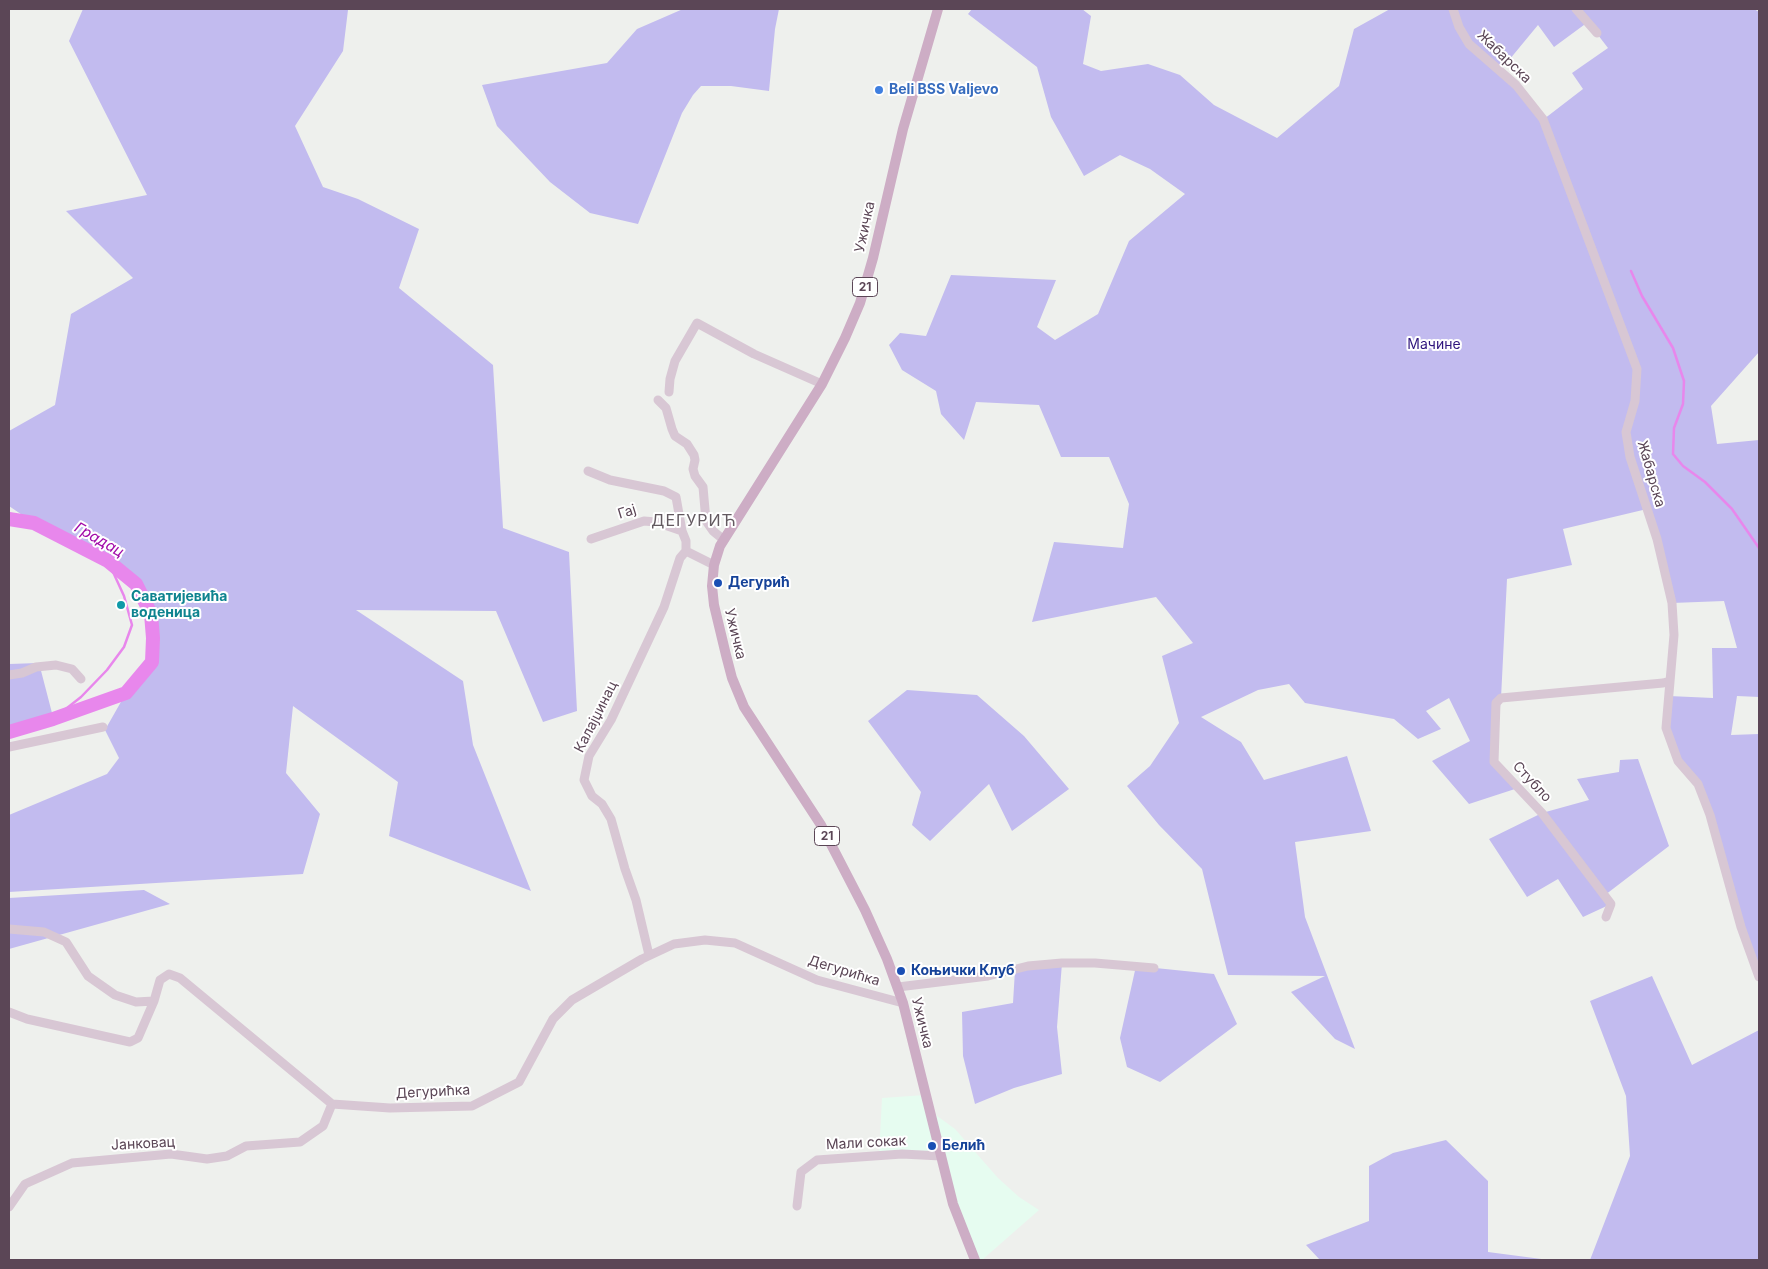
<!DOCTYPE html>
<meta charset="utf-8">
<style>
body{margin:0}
#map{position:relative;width:1768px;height:1269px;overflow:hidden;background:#eef0ed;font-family:Inter,sans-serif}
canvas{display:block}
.frame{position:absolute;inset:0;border:10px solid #5b4656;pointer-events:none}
</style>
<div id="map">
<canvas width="1768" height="1269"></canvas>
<div class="frame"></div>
</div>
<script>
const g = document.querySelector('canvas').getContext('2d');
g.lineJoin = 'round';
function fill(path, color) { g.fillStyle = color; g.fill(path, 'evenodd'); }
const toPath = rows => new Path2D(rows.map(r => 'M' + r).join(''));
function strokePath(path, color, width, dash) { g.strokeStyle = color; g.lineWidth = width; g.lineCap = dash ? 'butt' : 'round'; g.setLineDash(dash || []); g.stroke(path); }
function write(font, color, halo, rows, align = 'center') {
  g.font = font + ' Inter,sans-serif'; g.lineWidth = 4; g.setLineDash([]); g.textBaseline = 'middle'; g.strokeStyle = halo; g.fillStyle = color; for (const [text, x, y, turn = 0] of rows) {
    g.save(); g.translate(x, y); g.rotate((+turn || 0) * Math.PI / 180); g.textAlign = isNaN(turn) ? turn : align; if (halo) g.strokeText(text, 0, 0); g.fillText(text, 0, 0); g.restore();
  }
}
fill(toPath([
 [925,1095,929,1110,955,1129,998,1178,1019,1197,1039,1210,982,1260,975,1260,941,1156,879,1155,882,1098]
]), '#e6fcf0');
fill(toPath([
 [83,9,348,10,343,51,295,126,323,187,358,199,419,229,399,288,493,365,503,528,569,552,577,711,543,722,496,611,356,610,463,681,473,745,531,891,389,836,398,782,293,706,286,773,320,814,303,874,9,892,9,815,107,774,119,758,105,730,126,693,152,662,153,638,151,614,136,584,108,561,34,523,9,506,9,431,55,405,71,314,133,278,66,211,147,195,69,41],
 [683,9,779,9,775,29,769,91,731,86,701,86,693,95,682,113,638,224,590,213,550,182,497,126,482,85,607,63,637,29],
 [972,9,1082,9,1091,16,1083,64,1101,71,1148,64,1180,75,1214,105,1277,138,1339,86,1354,29,1390,9,1754,9,1759,12,1759,352,1711,406,1717,444,1759,440,1759,697,1737,696,1731,735,1759,734,1759,977,1698,784,1678,761,1666,728,1669,696,1713,698,1712,648,1737,648,1724,601,1672,603,1647,509,1563,529,1572,565,1507,579,1501,698,1494,762,1518,788,1469,804,1432,761,1470,741,1449,698,1426,711,1441,729,1418,739,1394,719,1305,703,1289,684,1258,690,1201,717,1241,742,1264,780,1347,756,1371,831,1295,842,1305,917,1355,1049,1335,1039,1291,992,1325,976,1228,975,1202,869,1159,825,1127,786,1150,766,1179,723,1162,656,1193,643,1156,597,1032,622,1054,542,1123,548,1129,504,1109,457,1061,457,1039,405,976,402,964,440,941,414,936,391,902,370,889,345,900,333,926,336,951,275,1056,280,1037,327,1055,340,1098,314,1129,241,1185,194,1150,169,1120,155,1084,176,1051,117,1037,67,968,14],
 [1588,22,1608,48,1572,73,1583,89,1544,119,1500,71,1538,25,1554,47],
 [39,663,52,713,9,727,9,664],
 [907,690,977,695,1024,736,1069,789,1012,831,989,784,930,841,912,825,921,792,868,721],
 [1638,759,1669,846,1605,895,1611,904,1583,917,1558,879,1527,897,1489,839,1542,813,1589,800,1577,779,1619,772,1620,760],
 [144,890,170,904,9,949,9,898],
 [1062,963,1057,1027,1062,1074,1014,1088,975,1104,963,1056,962,1012,1013,1003,1015,970],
 [1136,966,1214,974,1237,1024,1160,1082,1127,1067,1120,1038],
 [1652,976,1692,1065,1759,1030,1759,1260,1590,1260,1630,1156,1626,1096,1590,1001],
 [1446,1140,1488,1181,1488,1252,1549,1260,1320,1260,1306,1245,1369,1221,1369,1166,1393,1153]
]), '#c2bbef');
strokePath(toPath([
 [1631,271,1642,296,1673,348,1684,381,1683,404,1674,428,1673,454,1683,466,1705,482,1732,509,1759,548],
 [53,719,81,697,107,670,124,647,132,625,124,596,108,561]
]), '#e887ec', 2.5);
strokePath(toPath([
 [9,519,34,523,108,561,136,584,151,614,153,638,152,662,126,693,53,719,9,732]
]), '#e887ec', 14);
strokePath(toPath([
 [1453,9,1459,27,1469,44,1516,85,1543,119,1637,369,1635,401,1626,432,1630,457,1657,539,1672,603,1674,635,1666,728,1678,761,1698,784,1710,815,1741,927,1759,977],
 [1576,9,1597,33],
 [669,392,670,379,675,361,697,323,754,354,822,384],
 [658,400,666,408,672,429,675,436,687,444,694,455,695,460,693,469,695,476,703,487,706,521,713,531,724,540],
 [588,471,610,480,664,491,676,497,682,531,686,541,686,551],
 [591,539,644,521,656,522,682,531],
 [9,675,22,673,36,667,56,665,72,669,81,679],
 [9,747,103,727],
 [1606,917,1611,904,1542,813,1494,762,1496,703,1501,698,1663,683,1670,681],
 [9,929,44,932,66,942,88,976,115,995,136,1002,154,1001,160,980,169,974,180,978,332,1104,390,1108,472,1106,519,1082,553,1019,572,1000,642,959,674,944,705,940,735,943,817,980,903,1003],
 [649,955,636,900,625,869,611,819,602,804,592,796,584,780,589,756,611,720,664,607,680,558,686,551,714,565],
 [898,987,988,976,1028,966,1062,963,1095,963,1154,968],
 [9,1012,27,1019,130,1042,138,1038,154,1001],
 [797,1206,801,1172,817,1160,902,1154,941,1156],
 [9,1207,25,1184,72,1163,171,1154,207,1159,227,1156,246,1146,300,1142,323,1126,332,1104]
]), '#d8c7d4', 9);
strokePath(toPath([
 [938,9,903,129,873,258,860,303,845,338,822,384,720,546,714,565,712,586,714,605,726,655,732,678,744,707,821,825,865,910,887,959,903,1003,953,1204,975,1260]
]), '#cdadc5', 10);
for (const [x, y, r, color] of [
 [879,90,5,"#3f7fe0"],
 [718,583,5,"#1a4fb4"],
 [121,605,5,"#0f9aa8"],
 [901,971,5,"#1a4fb4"],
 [932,1146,5,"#1a4fb4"]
]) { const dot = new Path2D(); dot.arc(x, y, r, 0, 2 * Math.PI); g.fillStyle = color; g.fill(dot); strokePath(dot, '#fff', 2); }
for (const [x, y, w] of [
 [865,287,25],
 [827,836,25]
]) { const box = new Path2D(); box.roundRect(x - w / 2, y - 9.5, w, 19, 4); g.fillStyle = '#fff'; g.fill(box); strokePath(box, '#5b4656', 1); }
write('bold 12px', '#5b4656', null, [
 ["21",865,287],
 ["21",827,836]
]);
write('14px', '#5b4656', '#fff', [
 ["Жабарска",1504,57,44],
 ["Ужичка",865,227,-78],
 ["Жабарска",1651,474,74],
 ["Гај",627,512,-17],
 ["Ужичка",735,634,76],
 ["Калајџинац",596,717,-63],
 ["Стубло",1532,782,47],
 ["Дегурићка",844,971,17],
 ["Ужичка",922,1023,76],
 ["Дегурићка",433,1092,-3],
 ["Мали сокак",866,1143,-3],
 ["Јанковац",143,1144,-3]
]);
write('bold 14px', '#366cbe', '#fff', [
 ["Beli BSS Valjevo",889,90]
], 'left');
write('14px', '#30167d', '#fff', [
 ["Мачине",1434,345]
]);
write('bold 14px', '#164399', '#fff', [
 ["Дегурић",728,583],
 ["Коњички Клуб",911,971],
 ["Белић",942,1146]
], 'left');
write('bold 14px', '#0d838f', '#fff', [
 ["Саватијевића",131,597],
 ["воденица",131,613]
], 'left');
write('italic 15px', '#a20ba9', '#fff', [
 ["Градац",99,540,30]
]);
g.letterSpacing = '1px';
write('16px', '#635a60', '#fff', [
 ["ДЕГУРИЋ",694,521]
]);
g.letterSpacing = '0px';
</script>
